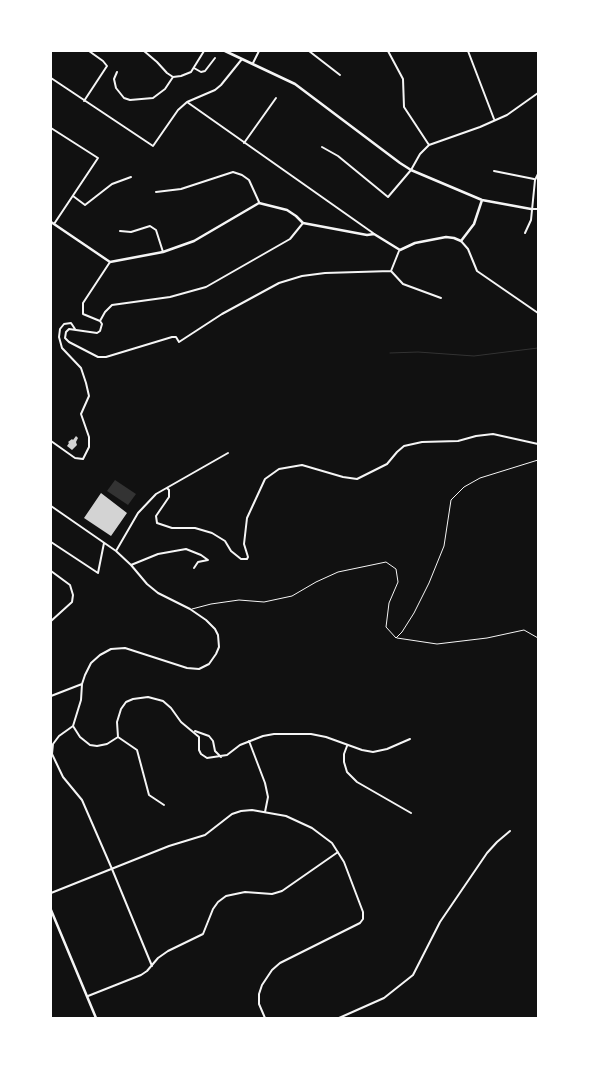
<!DOCTYPE html>
<style>
body{margin:0}
#map{position:relative;width:589px;height:1069px;overflow:hidden;background:#111;font-family:Overpass,sans-serif}
canvas{display:block}
.frame{position:absolute;inset:0;border:52px solid #fff;pointer-events:none}
</style>
<div id="map">
<canvas width="589" height="1069"></canvas>
<div class="frame"></div>
</div>
<script>
const g = document.querySelector('canvas').getContext('2d');
g.lineJoin = 'round';
function fill(path, color) { g.fillStyle = color; g.fill(path, 'evenodd'); }
const toPath = rows => new Path2D(rows.map(r => 'M' + r).join(''));
function strokePath(path, color, width, dash) { g.strokeStyle = color; g.lineWidth = width; g.lineCap = dash ? 'butt' : 'round'; g.setLineDash(dash || []); g.stroke(path); }
fill(toPath([
 [115,480,136,494,128,505,107,491]
]), '#333');
strokePath(toPath([
 [390,353,418,352,474,356,538,348]
]), '#333', 1);
fill(toPath([
 [76,436,78,438,76,442,77,445,72,450,67,446,69,443,68,442,72,439,73,440],
 [101,493,127,513,111,536,84,518]
]), '#d3d3d3');
strokePath(toPath([
 [192,609,211,604,239,600,264,602,292,596,316,582,338,572,386,562,396,569,398,582,389,603,386,627,396,638,402,632,414,613,429,583,444,546,451,500,464,487,480,478,538,460],
 [397,638,437,644,487,638,524,630,538,638]
]), '#f5f5f5', 1);
strokePath(toPath([
 [144,51,157,62,167,73,173,77],
 [309,51,340,75],
 [388,51,403,79,404,107,429,145],
 [468,51,494,119],
 [253,63,259,51],
 [194,68,201,72,205,71,215,58],
 [117,72,114,79,116,88,124,98,130,100,153,98,165,89,173,77],
 [173,77,181,76,191,72,204,51],
 [51,78,153,146,178,110,187,102,215,90,221,85,242,59],
 [84,101,107,66,103,61,89,51],
 [187,102,373,233],
 [51,128,98,158,54,224],
 [244,143,276,98],
 [322,147,338,156,388,197,411,170,420,154,429,145,480,127,507,115,538,93],
 [494,171,534,179],
 [156,192,181,189,233,172,242,175,249,180,259,202],
 [73,196,85,205,112,184,131,177],
 [531,209,538,209],
 [120,231,131,232,150,226,156,230,163,252],
 [525,233,531,220,535,180,538,174],
 [461,241,468,249,477,271,538,313],
 [391,271,403,284,441,298],
 [100,321,102,324,100,331,97,333,69,329,66,332,65,338,69,342,98,357,106,357,172,337,176,337,179,342,222,314,279,283,302,276,325,273,391,271,399,251],
 [100,321,105,312,112,305,170,297,206,287,290,239,303,223],
 [100,321,83,314,83,303,110,262],
 [51,441,75,458,83,459,89,447,89,437,81,414,89,396,86,383,81,368,62,348,59,337,60,329,64,324,71,323,75,329],
 [167,488,169,490,169,497,156,516,157,523,172,528,195,528,212,533,225,541,231,551,241,559,247,559,248,557,244,544,247,518,265,479,279,469,302,465,343,477,357,479,387,464,397,452,404,446,422,442,458,441,476,436,493,434,538,444],
 [51,506,116,551,131,565,147,584,158,593,190,609,206,620,215,629,218,635,219,647,216,654,209,664,199,669,187,668,125,648,111,649,100,655,91,663,85,675,82,684,81,700,73,726,59,736,53,744,52,754,63,777,82,800,112,869,152,966],
 [51,542,98,573,104,543],
 [116,551,138,513,156,494,228,453],
 [131,565,158,554,186,549,201,555,208,560,198,562,194,568],
 [51,571,70,585,73,595,72,602,51,621],
 [51,696,82,684],
 [73,726,80,737,90,745,97,746,107,744,118,737],
 [195,731,209,736,213,741,215,751,221,757],
 [118,737,117,722,121,709,126,702,133,699,148,697,163,701,171,708,181,722,199,737,199,750,201,754,207,758,227,755,240,745,263,736,274,734,311,734,326,737,362,750,373,752,387,749,410,739],
 [118,737,137,750,149,795,164,805],
 [249,741,265,783,268,797,265,812],
 [347,746,344,754,344,762,347,772,357,782,411,813],
 [51,893,169,846,205,835,232,814,241,811,252,810,286,816,312,828,332,843,344,862,363,912,363,919,360,923,280,963,272,970,262,985,259,994,259,1004,265,1018],
 [88,996,141,975,147,971,158,958,168,951,203,934,213,909,218,902,226,896,245,892,272,894,282,891,338,852],
 [339,1018,384,998,413,975,440,922,487,853,497,842,510,831]
]), '#f5f5f5', 2);
strokePath(toPath([
 [225,51,295,84,400,163,411,170,482,200,531,209],
 [51,222,110,262,163,252,194,241,259,203,287,210,296,216,303,223,367,235,374,234,400,250,415,243,446,237,454,238,461,241,474,224,482,200],
 [51,910,96,1018]
]), '#f5f5f5', 2.5);
</script>
